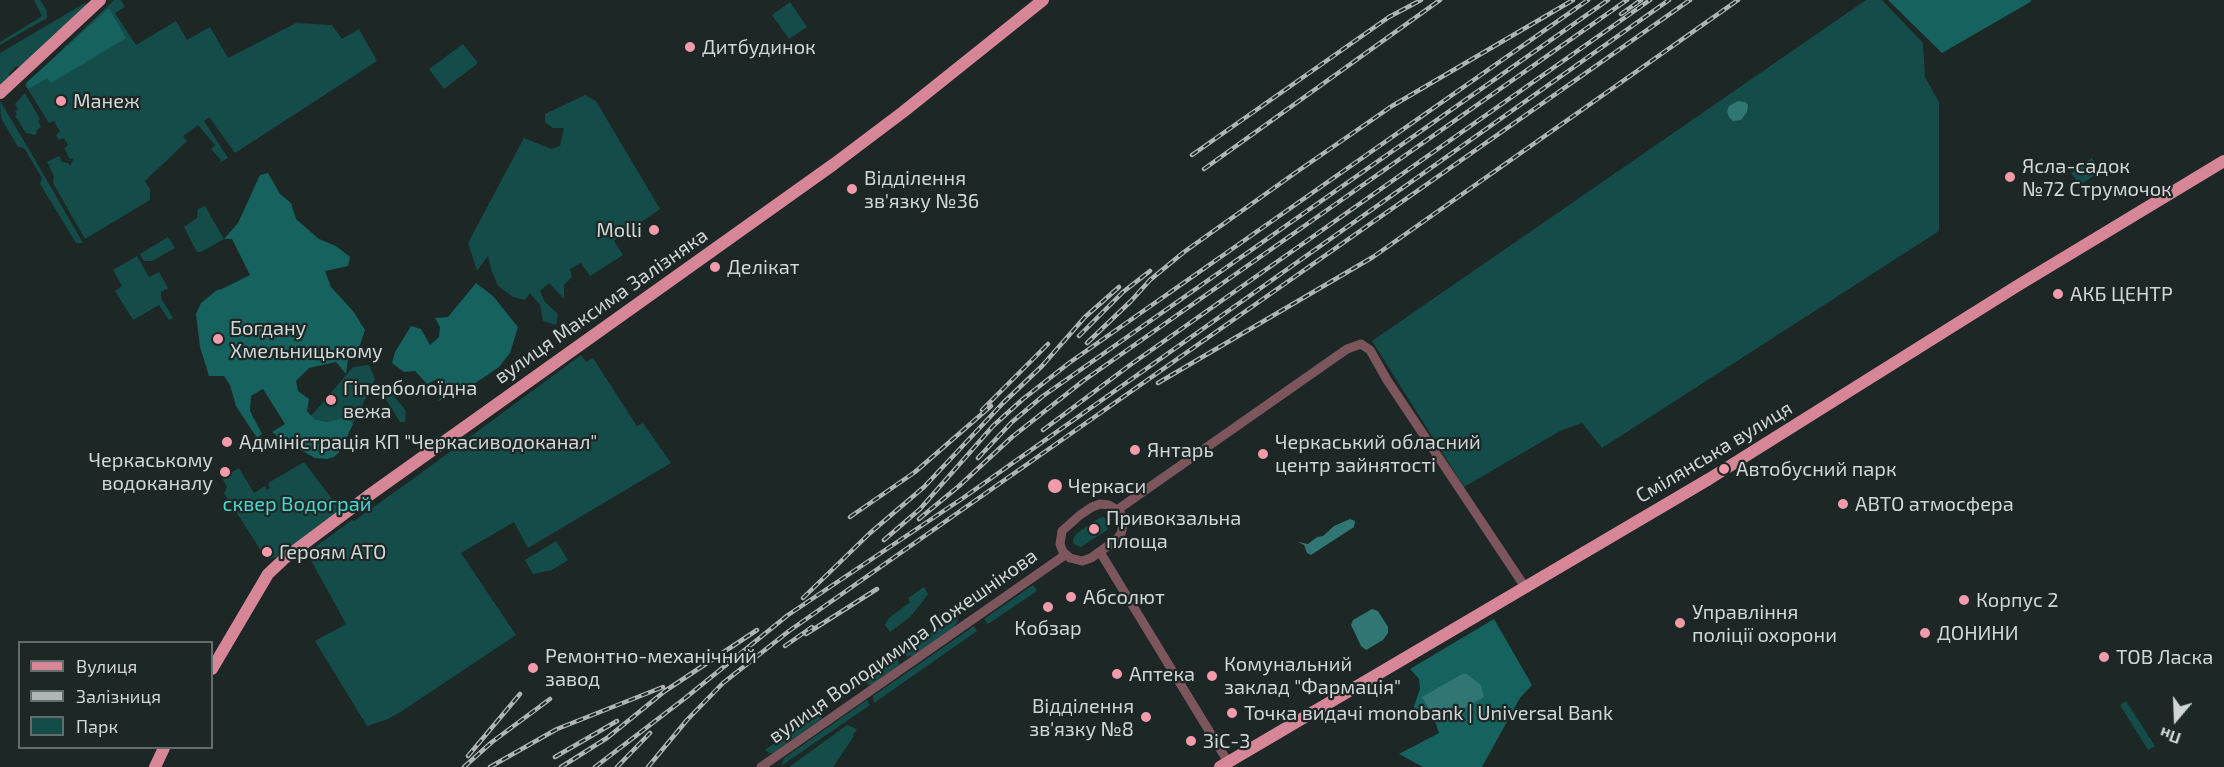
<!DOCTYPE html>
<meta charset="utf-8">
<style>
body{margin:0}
#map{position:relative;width:2224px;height:767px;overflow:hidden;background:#1d2726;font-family:"Exo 2",sans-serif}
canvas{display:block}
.legend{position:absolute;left:18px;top:641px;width:195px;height:108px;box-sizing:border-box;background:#1d2726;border:2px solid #656d6c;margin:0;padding:8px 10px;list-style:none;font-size:18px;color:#d0d6d5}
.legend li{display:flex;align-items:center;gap:12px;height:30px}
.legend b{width:30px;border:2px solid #656d6c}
.north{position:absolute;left:2146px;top:689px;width:60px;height:60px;-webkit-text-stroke:4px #1d2726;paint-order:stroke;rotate:199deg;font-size:16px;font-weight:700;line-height:24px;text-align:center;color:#d0d6d5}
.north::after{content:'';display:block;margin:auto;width:21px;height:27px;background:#d0d6d5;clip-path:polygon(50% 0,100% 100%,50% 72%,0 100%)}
</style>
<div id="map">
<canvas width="2224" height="767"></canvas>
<ul class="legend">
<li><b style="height:8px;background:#d68696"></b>Вулиця</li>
<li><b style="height:8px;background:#aeb5b4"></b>Залізниця</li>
<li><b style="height:16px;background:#144c49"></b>Парк</li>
</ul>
<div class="north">Пн</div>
</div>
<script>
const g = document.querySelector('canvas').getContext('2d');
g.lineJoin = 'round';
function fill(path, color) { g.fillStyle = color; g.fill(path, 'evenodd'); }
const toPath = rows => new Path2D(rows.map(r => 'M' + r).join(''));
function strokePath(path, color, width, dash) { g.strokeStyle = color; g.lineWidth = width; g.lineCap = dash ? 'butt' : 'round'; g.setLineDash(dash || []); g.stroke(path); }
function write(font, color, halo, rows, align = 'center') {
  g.font = font + ' "Exo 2",sans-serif'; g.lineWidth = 4.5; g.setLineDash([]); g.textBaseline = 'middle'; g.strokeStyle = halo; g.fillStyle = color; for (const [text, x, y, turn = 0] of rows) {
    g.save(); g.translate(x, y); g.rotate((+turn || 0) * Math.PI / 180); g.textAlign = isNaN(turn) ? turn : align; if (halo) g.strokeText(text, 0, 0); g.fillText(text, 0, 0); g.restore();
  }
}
fill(toPath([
 [34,0,40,0,47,11,47,18,0,45,0,42,42,16],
 [114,0,121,0,125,7,115,13,136,45,176,21,187,40,210,27,228,58,296,23,332,25,342,39,359,29,377,61,235,153,209,117,204,121,228,158,219,163,221,160,211,149,215,145,198,125,183,136,187,141,145,181,150,189,150,200,85,239,53,183,54,176,47,162,59,156,62,162,68,163,70,166,74,158,70,159,64,148,68,145,64,138,59,140,56,135,60,132,54,121,49,123,25,85],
 [1866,0,1882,0,1923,43,1925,77,1939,102,1939,231,1602,448,1582,423,1560,431,1464,487,1372,341],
 [790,2,807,27,789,39,772,15],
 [85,3,87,5,20,67,16,66,9,74,9,78,0,86,0,53],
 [463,44,478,63,444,89,429,69],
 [25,93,40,119,38,121,41,127,36,131,37,133,35,135,26,133,15,116,17,114,15,111,18,109,15,104],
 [585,95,596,101,660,209,614,241,623,255,590,276,581,263,570,269,572,277,564,285,564,299,549,283,540,291,545,302,558,314,556,325,543,321,540,305,530,293,525,300,513,297,498,286,492,272,488,256,477,271,468,243,524,138,551,149,560,146,564,128,553,128,545,122,545,114],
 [0,101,30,151,83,243,76,243,40,184,42,178,24,148,18,147,1,118],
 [2092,158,2101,171,2080,185,2071,173],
 [205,206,224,239,201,252,197,252,184,227,197,218,198,209],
 [168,237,175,248,152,261,144,261,140,254],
 [137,256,149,277,159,272,168,288,161,292,161,298,173,318,169,320,159,305,133,320,115,291,122,286,113,270],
 [581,355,586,362,593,358,637,426,643,423,671,463,528,548,514,522,461,553,516,635,402,711,388,719,367,726,315,641,346,624,307,553,352,520,354,521,421,473],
 [369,365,375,379,353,424,347,416,328,422,314,419,311,416,353,367],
 [386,390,390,391,406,411,405,422,400,422,385,398,384,394],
 [304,462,341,511,277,557,270,559,265,557,224,493,227,487,222,478,239,468,254,493,265,486,267,490,270,488,268,483],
 [1104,517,1109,523,1107,530,1081,547,1074,544,1073,539,1076,534,1099,518],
 [556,541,568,560,552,570,533,574,525,560],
 [1033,585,1037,591,988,624,984,619],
 [924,587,928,594,919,606,910,617,890,632,885,625,889,618,910,602,908,598],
 [958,615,958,621,954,627,914,655,907,657,903,652],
 [974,626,977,631,874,703,873,696],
 [898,657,899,665,874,683,870,685,866,683,863,680],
 [867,700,870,705,781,766,784,758],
 [2126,701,2155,746,2148,750,2120,705],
 [821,709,824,715,821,719,773,753,769,753,765,750],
 [847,725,857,729,853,735,854,736,833,767,789,767]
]), '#144c49');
fill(toPath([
 [1888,0,2030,0,2032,1,1942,53],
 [109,8,126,38,51,83,47,78,28,89,26,83],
 [268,173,280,194,291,203,296,219,319,239,336,246,350,257,348,266,325,271,331,287,353,311,365,330,360,345,348,359,346,374,336,362,309,368,296,381,298,391,309,399,307,411,314,419,328,422,348,416,353,424,340,451,334,457,327,459,315,458,280,438,272,432,285,424,263,389,251,396,250,411,262,434,257,438,236,406,230,385,224,376,209,376,200,347,196,314,201,303,217,290,222,289,250,275,232,239,224,239,238,223,260,175],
 [476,283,493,296,518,327,510,353,499,367,467,389,438,401,449,388,439,378,427,384,415,371,404,372,392,363,395,352,411,326,421,329,430,345,439,337,440,327,435,318,448,317],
 [1494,619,1532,685,1520,698,1482,767,1423,767,1399,754,1439,733,1432,713,1415,717,1412,712,1420,689,1419,679,1410,669]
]), '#16625e');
fill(toPath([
 [1738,101,1745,102,1748,105,1747,112,1741,120,1733,121,1729,117,1727,111,1729,106],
 [1350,519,1355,521,1354,527,1311,555,1307,553,1304,545,1298,542,1308,544,1317,537,1323,536,1334,526],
 [1372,609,1378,611,1388,627,1388,633,1383,640,1366,650,1361,646,1351,625,1353,620],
 [1462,674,1467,674,1481,685,1484,697,1456,713,1431,713,1422,697]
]), '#307672');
strokePath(toPath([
 [1100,504,1109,505,1120,512,1123,525,1121,534,1116,540,1091,558,1082,561,1070,558,1063,552,1060,544,1062,531,1080,515,1092,507,1100,504],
 [1117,510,1347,349,1361,344,1370,350,1387,380,1525,587],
 [1100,552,1228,762],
 [761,767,1065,555]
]), '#7d565d', 9);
strokePath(toPath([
 [0,93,100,0],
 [212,669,268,574,285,558,368,496,834,164,903,112,1043,0],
 [155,767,164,748],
 [1220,767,1709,479,2017,286,2224,161]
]), '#d68696', 12);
const rail = toPath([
 [1621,14,1641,0],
 [1192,155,1389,17,1421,0],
 [1204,169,1440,0],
 [1079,336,1123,292,1150,271],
 [1087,343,1131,301,1150,280,1184,252,1295,173,1392,106,1573,0],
 [1158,383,1373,257,1738,0],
 [982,410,1048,344],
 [1043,430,1130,365,1650,0],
 [978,458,1012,422,1043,396,1608,0],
 [850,517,915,472,991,406],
 [919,519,959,486,1012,437,1083,381,1627,0],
 [884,540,920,509,993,426,1023,399,1069,363,1588,0],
 [803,598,870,533,924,487,1003,403,1042,366,1085,317,1119,287],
 [806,634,877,589],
 [785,646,812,627],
 [468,756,520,694],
 [555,757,617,721],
 [464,767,492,742,550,699],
 [490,767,557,729,663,687],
 [561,767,607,738,665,691,757,630],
 [595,767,684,699,788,615,963,498,1669,0],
 [617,767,650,733],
 [648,767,687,720,723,683,789,631,1690,0]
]);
strokePath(rail, '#aeb5b4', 4.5);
strokePath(rail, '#1d2726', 2, [7]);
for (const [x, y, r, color] of [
 [690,47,6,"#f39aab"],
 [61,101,6,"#f39aab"],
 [2010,177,6,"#f39aab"],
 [852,189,6,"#f39aab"],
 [654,230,6,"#f39aab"],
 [715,267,6,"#f39aab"],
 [2058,294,6,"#f39aab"],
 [218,339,6,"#f39aab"],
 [331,400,6,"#f39aab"],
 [227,442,6,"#f39aab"],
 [1135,450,6,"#f39aab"],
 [1263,454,6,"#f39aab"],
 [1724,469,6,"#f39aab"],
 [225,472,6,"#f39aab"],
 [1055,486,8,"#f39aab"],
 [1843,504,6,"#f39aab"],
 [1094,529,6,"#f39aab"],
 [267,552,6,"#f39aab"],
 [1071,597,6,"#f39aab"],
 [1964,600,6,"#f39aab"],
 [1048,607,6,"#f39aab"],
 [1680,623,6,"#f39aab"],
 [1925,633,6,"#f39aab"],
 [2104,657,6,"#f39aab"],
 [533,668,6,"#f39aab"],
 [1117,674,6,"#f39aab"],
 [1212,676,6,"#f39aab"],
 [1232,713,6,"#f39aab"],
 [1146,717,6,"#f39aab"],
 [1191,741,6,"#f39aab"]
]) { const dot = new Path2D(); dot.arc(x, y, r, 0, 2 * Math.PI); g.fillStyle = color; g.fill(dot); strokePath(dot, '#1d2726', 2); }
write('20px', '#d0d6d5', '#1d2726', [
 ["Дитбудинок",702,47],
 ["Манеж",73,101],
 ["Ясла-садок",2022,166],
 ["№72 Струмочок",2022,189],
 ["Відділення",864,178],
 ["зв'язку №36",864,201],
 ["Molli",642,230,"right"],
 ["Делікат",727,267],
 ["АКБ ЦЕНТР",2070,294],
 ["Богдану",230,328],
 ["Хмельницькому",230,351],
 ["Гіперболоїдна",343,388],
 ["вежа",343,411],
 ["Адміністрація КП \"Черкасиводоканал\"",239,442],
 ["Черкаський обласний",1275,442],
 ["центр зайнятості",1275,465],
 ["Янтарь",1147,450],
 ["Черкаському",213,460,"right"],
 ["водоканалу",213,483,"right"],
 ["Автобусний парк",1736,469],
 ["Черкаси",1068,486],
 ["АВТО атмосфера",1855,504],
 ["Привокзальна",1106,518],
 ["площа",1106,541],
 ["Героям АТО",279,552],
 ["Абсолют",1083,597],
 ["Корпус 2",1976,600],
 ["Управління",1692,612],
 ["поліції охорони",1692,635],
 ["Кобзар",1048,628,"center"],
 ["ДОНИНИ",1937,633],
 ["Ремонтно-механічний",545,656],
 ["завод",545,679],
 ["ТОВ Ласка",2116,657],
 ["Комунальний",1224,664],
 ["заклад \"Фармація\"",1224,687],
 ["Аптека",1129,674],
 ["Відділення",1134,706,"right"],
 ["зв'язку №8",1134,729,"right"],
 ["Точка видачі monobank | Universal Bank",1244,713],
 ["ЗіС-3",1203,741]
], 'left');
write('20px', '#d0d6d5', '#1d2726', [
 ["вулиця Максима Залізняка",601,306,-35],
 ["Смілянська вулиця",1714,452,-31],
 ["вулиця Володимира Ложешнікова",903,646,-35]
]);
write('20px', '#4dd7d0', '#1d2726', [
 ["сквер Водограй",297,504]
]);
</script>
